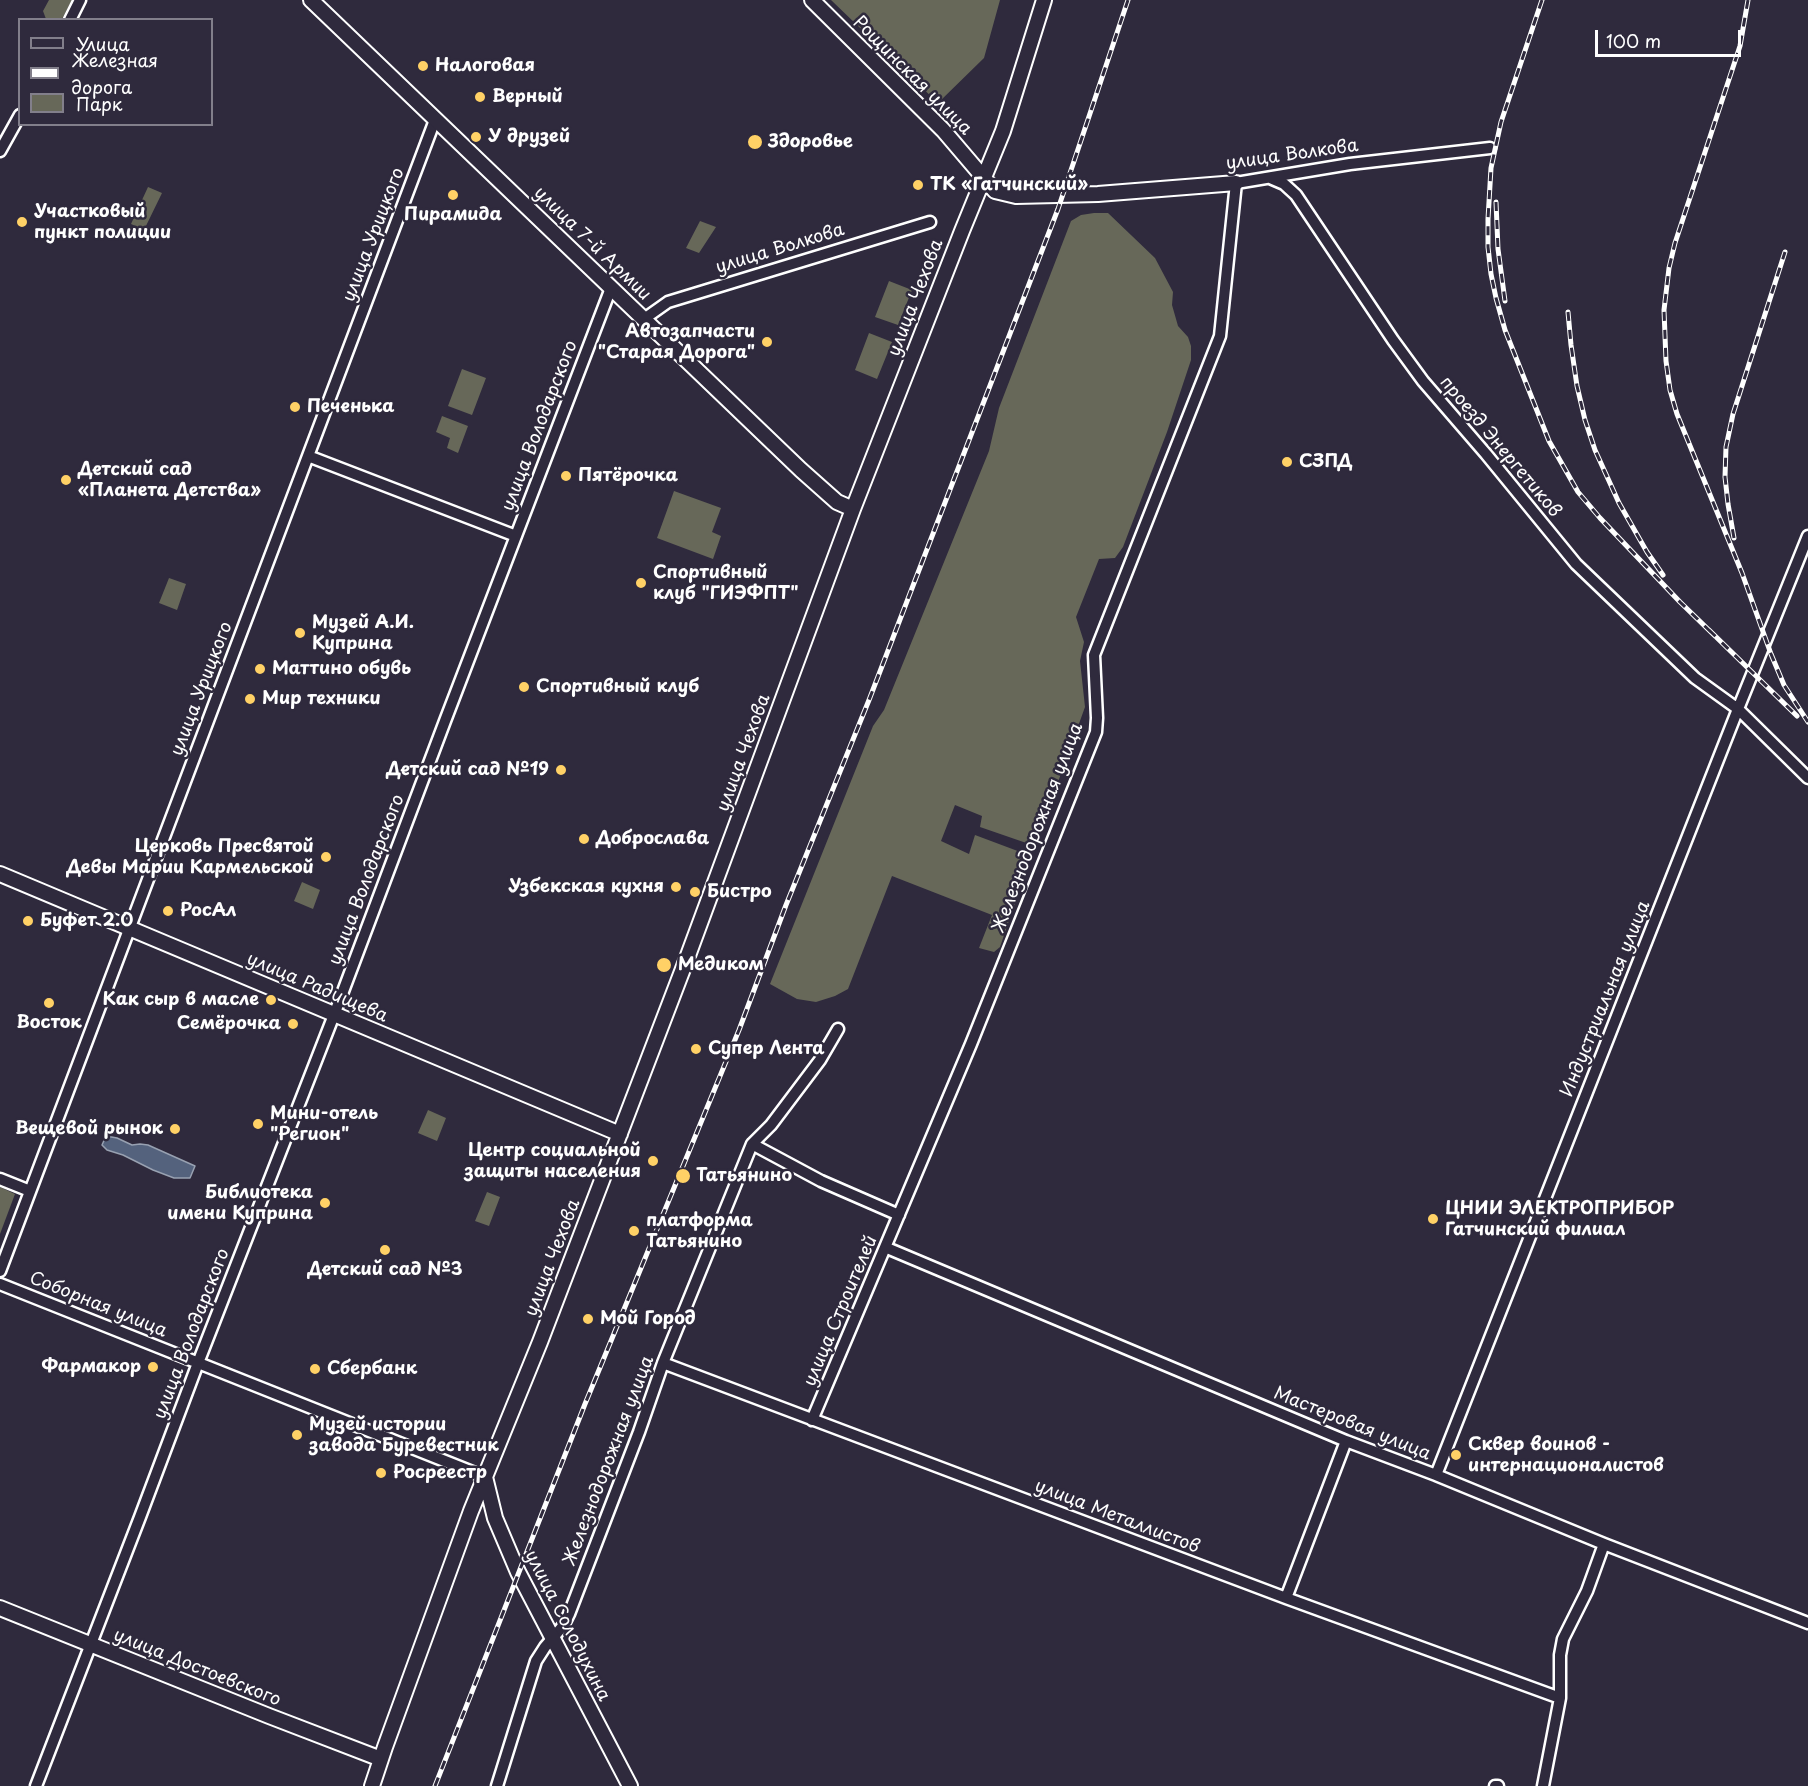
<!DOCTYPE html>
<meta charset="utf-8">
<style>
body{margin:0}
#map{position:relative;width:1808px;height:1786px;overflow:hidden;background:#2f2a3d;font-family:"Playpen Sans",sans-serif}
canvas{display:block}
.legend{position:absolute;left:18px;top:18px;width:195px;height:108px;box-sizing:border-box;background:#2f2a3d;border:2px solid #827f8b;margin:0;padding:8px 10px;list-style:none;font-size:18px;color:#fff}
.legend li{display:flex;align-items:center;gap:12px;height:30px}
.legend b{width:30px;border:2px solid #827f8b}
.scale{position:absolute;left:1595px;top:30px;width:146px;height:27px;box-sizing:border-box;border:3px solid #fff;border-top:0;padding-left:8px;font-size:18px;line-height:21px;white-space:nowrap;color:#fff;-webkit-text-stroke:4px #2f2a3d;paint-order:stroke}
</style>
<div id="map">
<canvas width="1808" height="1786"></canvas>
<ul class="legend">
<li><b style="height:8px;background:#2f2a3d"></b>Улица</li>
<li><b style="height:8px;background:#fff"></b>Железная дорога</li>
<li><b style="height:16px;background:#676859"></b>Парк</li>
</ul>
<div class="scale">100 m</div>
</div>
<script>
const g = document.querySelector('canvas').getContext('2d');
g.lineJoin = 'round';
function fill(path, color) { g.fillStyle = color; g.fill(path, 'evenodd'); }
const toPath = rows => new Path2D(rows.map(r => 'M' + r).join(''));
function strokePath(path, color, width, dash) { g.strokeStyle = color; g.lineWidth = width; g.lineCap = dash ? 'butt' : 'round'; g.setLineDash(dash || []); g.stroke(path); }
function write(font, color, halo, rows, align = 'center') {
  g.font = font + ' "Playpen Sans",sans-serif'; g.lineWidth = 5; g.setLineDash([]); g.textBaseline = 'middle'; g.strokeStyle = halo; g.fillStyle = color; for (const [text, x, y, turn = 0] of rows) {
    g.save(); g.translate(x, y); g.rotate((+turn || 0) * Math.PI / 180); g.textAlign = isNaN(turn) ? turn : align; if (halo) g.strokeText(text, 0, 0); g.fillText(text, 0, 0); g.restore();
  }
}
fill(toPath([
 [49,0,72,0,62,19,46,19,43,11],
 [831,0,1000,0,984,58,938,103],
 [148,187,162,193,144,230,131,224],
 [1094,213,1108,213,1155,258,1173,292,1172,305,1178,326,1188,337,1191,346,1191,360,1167,432,1123,547,1115,558,1099,559,1076,617,1084,642,1080,661,1085,707,1035,846,980,827,982,816,955,805,941,841,969,854,975,835,1031,856,1000,947,994,952,979,948,992,915,892,876,848,989,835,996,816,1002,797,999,770,984,873,726,884,710,989,451,999,408,1071,221,1081,215],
 [700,221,716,227,699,253,686,248],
 [889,281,912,290,898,325,875,317],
 [869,333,892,342,877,379,855,370],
 [462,369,486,378,472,415,448,406],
 [442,416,468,426,458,453,447,448,450,438,436,432],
 [674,491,721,508,712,532,721,536,713,559,657,538],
 [169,578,186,584,177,610,159,603],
 [302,882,320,890,313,909,294,901],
 [428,1110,446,1118,437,1141,418,1133],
 [0,1187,15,1194,0,1234],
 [487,1192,500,1197,489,1226,475,1221]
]), '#676859');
const water = toPath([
 [106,1136,117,1138,132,1145,140,1144,148,1145,195,1166,190,1178,174,1178,153,1170,123,1155,107,1150,102,1145,106,1136]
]);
fill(water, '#54627d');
strokePath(water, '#98a1b1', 1.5);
const minor = toPath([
 [70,20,80,0],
 [0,151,20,115],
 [1270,178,1284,184,1296,195,1393,340,1423,381,1486,454,1576,564,1695,678,1738,709,1808,778],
 [644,319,668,302,930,222],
 [308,456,516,536],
 [752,1144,821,1181,899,1215],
 [0,1179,30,1191],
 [887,1248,1346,1441,1436,1475,1604,1544,1808,1623],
 [0,1271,435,120],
 [0,1284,485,1477],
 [663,1363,1286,1598,1560,1698],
 [812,1420,971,1044,1096,732,1097,718,1094,655,1220,336,1236,183,1350,164,1490,148],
 [1436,1475,1738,709,1808,536],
 [1286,1598,1346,1441],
 [36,1786,140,1517,198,1363,339,1002,445,721,611,288],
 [497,1786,536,1661,545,1647,563,1626,569,1614,639,1432,663,1363,752,1144,771,1125,820,1060,838,1029],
 [1495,1786,1498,1786],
 [1543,1786,1560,1698,1560,1655,1563,1639,1587,1591,1604,1544]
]);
const tertiary = toPath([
 [311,0,801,470,837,502,853,509],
 [812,0,943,130,995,191,1016,196,1098,194,1236,183],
 [0,874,620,1134],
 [485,1477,495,1518,518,1572,630,1786],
 [0,1608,269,1716,381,1759],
 [372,1786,385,1747,471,1511,540,1342,686,961,853,509,962,231,1003,131,1044,0]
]);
strokePath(minor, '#fff', 15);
strokePath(tertiary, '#fff', 18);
strokePath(minor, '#2f2a3d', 10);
strokePath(tertiary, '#2f2a3d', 14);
const rail = toPath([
 [1542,0,1501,122,1491,168,1488,219,1488,247,1491,274,1496,298,1505,330,1549,441,1578,492,1600,518,1680,602,1715,636],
 [1748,0,1740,46,1675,243,1669,268,1664,310,1666,361,1670,390,1677,414,1742,573,1771,654,1784,685,1808,722],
 [1496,202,1498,249,1505,301],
 [1568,312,1571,345,1577,386,1585,420,1595,450,1619,503,1647,552,1663,575],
 [1734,538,1728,504,1725,477,1726,447,1733,414,1785,252],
 [1709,630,1797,716],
 [435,1786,585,1404,739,1030,786,905,869,700,1058,209,1128,0]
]);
strokePath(rail, '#fff', 5);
strokePath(rail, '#2f2a3d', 3, [9]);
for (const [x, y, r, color] of [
 [423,66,6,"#ffd166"],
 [480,97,6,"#ffd166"],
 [476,137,6,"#ffd166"],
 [755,142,8,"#ffd166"],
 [918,185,6,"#ffd166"],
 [453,195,6,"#ffd166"],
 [22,222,6,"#ffd166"],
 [767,342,6,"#ffd166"],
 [295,407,6,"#ffd166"],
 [1287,462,6,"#ffd166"],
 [566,476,6,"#ffd166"],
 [66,480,6,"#ffd166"],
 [641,583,6,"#ffd166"],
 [300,633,6,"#ffd166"],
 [260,669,6,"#ffd166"],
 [524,687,6,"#ffd166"],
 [250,699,6,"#ffd166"],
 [561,770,6,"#ffd166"],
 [584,839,6,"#ffd166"],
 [326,857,6,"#ffd166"],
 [676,887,6,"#ffd166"],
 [695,892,6,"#ffd166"],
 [168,911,6,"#ffd166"],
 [28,921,6,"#ffd166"],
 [664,965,8,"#ffd166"],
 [271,1000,6,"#ffd166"],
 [49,1003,6,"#ffd166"],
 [293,1024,6,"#ffd166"],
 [696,1049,6,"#ffd166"],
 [258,1124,6,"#ffd166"],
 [175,1129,6,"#ffd166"],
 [653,1161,6,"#ffd166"],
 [683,1176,8,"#ffd166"],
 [325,1203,6,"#ffd166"],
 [1433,1219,6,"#ffd166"],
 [634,1231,6,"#ffd166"],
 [385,1250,6,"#ffd166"],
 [588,1319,6,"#ffd166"],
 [153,1367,6,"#ffd166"],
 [315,1369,6,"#ffd166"],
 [297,1435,6,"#ffd166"],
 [1456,1455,6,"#ffd166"],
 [381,1473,6,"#ffd166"]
]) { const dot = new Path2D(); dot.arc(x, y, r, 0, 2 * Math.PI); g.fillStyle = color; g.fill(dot); strokePath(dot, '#2f2a3d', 2); }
write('bold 18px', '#fff', '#2f2a3d', [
 ["Налоговая",435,66],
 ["Верный",492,97],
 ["У друзей",488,137],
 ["Здоровье",768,142],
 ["ТК «Гатчинский»",930,185],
 ["Участковый",34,212],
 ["пункт полиции",34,233],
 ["Пирамида",453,215,"center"],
 ["Автозапчасти",755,332,"right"],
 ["\"Старая Дорога\"",755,353,"right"],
 ["Печенька",307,407],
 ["СЗПД",1299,462],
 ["Детский сад",78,470],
 ["«Планета Детства»",78,491],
 ["Пятёрочка",578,476],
 ["Спортивный",653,573],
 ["клуб \"ГИЭФПТ\"",653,594],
 ["Музей А.И.",312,623],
 ["Куприна",312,644],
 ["Маттино обувь",272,669],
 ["Спортивный клуб",536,687],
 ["Мир техники",262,699],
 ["Детский сад №19",549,770,"right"],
 ["Доброслава",596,839],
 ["Церковь Пресвятой",314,847,"right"],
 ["Девы Марии Кармельской",314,868,"right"],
 ["Узбекская кухня",664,887,"right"],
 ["Бистро",707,892],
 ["РосАл",180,911],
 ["Буфет 2.0",40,921],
 ["Медиком",678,965],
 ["Как сыр в масле",259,1000,"right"],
 ["Восток",49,1023,"center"],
 ["Семёрочка",281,1024,"right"],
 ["Супер Лента",708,1049],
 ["Мини-отель",270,1114],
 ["\"Регион\"",270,1135],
 ["Вещевой рынок",163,1129,"right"],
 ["Центр социальной",641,1151,"right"],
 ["защиты населения",641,1172,"right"],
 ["Татьянино",696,1176],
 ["Библиотека",313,1193,"right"],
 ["имени Куприна",313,1214,"right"],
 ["ЦНИИ ЭЛЕКТРОПРИБОР",1445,1209],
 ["Гатчинский филиал",1445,1230],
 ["платформа",646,1221],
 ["Татьянино",646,1242],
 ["Детский сад №3",385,1270,"center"],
 ["Мой Город",600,1319],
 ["Фармакор",141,1367,"right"],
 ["Сбербанк",327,1369],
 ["Музей истории",309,1425],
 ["завода Буревестник",309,1446],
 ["Сквер воинов -",1468,1445],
 ["интернационалистов",1468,1466],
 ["Росреестр",393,1473]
], 'left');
write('18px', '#fff', '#2f2a3d', [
 ["Рощинская улица",912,76,45],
 ["улица Волкова",1292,155,-8],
 ["улица Урицкого",374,235,-69],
 ["улица 7-й Армии",592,244,44],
 ["улица Волкова",780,249,-17],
 ["улица Чехова",916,298,-69],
 ["улица Володарского",540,426,-69],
 ["проезд Энергетиков",1500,447,50],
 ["улица Урицкого",202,689,-69],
 ["улица Чехова",744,753,-70],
 ["Железнодорожная улица",1038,828,-69],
 ["улица Володарского",367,880,-69],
 ["улица Радищева",317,988,23],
 ["Индустриальная улица",1606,999,-68],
 ["улица Чехова",553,1258,-69],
 ["Соборная улица",98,1305,22],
 ["улица Строителей",841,1311,-67],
 ["улица Володарского",192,1334,-69],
 ["Мастеровая улица",1352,1424,22],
 ["Железнодорожная улица",609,1461,-69],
 ["улица Металлистов",1117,1517,21],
 ["улица Солодухина",567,1626,63],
 ["улица Достоевского",197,1668,22]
]);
</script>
